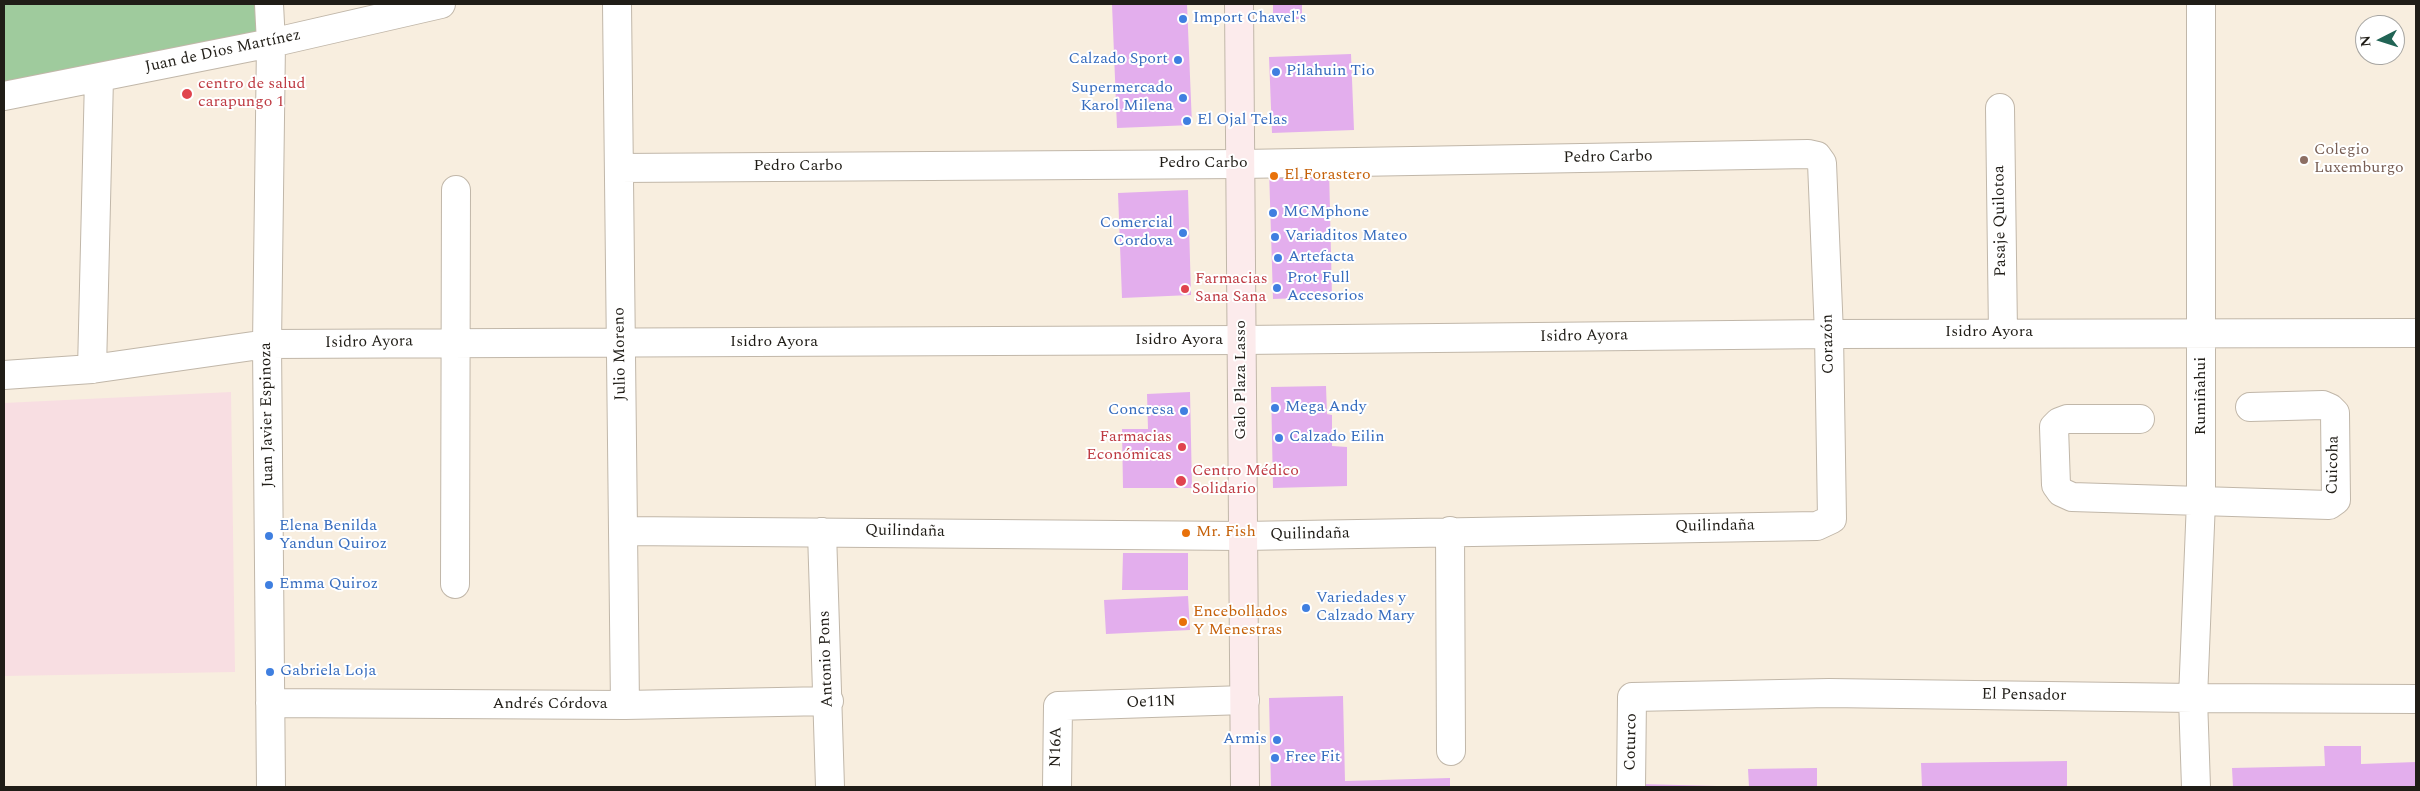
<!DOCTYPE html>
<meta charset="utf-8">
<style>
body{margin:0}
#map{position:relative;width:2420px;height:791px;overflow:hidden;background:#f8eedf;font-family:Spectral,serif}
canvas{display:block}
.frame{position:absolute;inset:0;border:5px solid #201d17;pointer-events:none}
.north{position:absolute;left:2355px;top:15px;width:50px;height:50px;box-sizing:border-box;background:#fff;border:1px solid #a6a5a2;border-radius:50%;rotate:265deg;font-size:14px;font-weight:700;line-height:20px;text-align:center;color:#201d17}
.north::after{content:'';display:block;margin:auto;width:18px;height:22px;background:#216455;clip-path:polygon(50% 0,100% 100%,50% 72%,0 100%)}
</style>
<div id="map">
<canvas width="2420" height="791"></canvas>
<div class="frame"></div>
<div class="north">N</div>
</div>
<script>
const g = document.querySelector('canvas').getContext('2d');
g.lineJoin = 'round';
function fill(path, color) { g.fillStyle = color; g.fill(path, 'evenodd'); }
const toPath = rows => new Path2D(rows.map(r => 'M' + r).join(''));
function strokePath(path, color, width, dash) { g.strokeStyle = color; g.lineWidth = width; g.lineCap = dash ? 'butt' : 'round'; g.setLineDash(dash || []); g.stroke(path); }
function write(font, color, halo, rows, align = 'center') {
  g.font = font + ' Spectral,serif'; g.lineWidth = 4; g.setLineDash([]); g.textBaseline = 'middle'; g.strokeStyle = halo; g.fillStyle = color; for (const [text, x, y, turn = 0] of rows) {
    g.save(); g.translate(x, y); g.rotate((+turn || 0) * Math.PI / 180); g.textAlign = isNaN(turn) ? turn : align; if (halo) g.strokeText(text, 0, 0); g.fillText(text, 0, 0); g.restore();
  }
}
fill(toPath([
 [231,392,235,672,4,676,4,403]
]), '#f8dee2');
fill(toPath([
 [4,4,269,4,271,43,4,94]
]), '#9fcb9d');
fill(toPath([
 [1112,4,1187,4,1192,125,1117,128],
 [1273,4,1302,4,1302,19,1273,19],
 [1351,54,1354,130,1272,133,1269,57],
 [1329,168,1332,297,1273,299,1269,169],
 [1188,190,1191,295,1122,298,1118,193],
 [1326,386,1327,414,1332,415,1332,446,1347,447,1347,486,1273,488,1271,387],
 [1190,392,1192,488,1123,488,1122,429,1148,429,1147,394],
 [1123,553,1188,553,1188,590,1122,590],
 [1188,596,1190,630,1106,634,1104,600],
 [1343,696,1345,781,1450,778,1450,787,1271,787,1269,698],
 [2324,746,2361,746,2361,764,2416,762,2416,787,2233,787,2232,768,2325,766],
 [2067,761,2067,787,1922,787,1921,763],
 [1817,768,1817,787,1749,787,1748,769],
 [1640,784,1717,786,1717,787,1640,787]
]), '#e3aeed');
const street = toPath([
 [269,4,271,43,267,344,271,787],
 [617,4,625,705],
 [4,96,271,43,441,4],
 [2000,108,2003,333],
 [619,168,1242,164,1808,154,1817,156,1822,163,1829,334,1832,519,1817,526,1243,536,623,531],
 [92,369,99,78],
 [4,375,92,369,267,344,1242,340,1829,334,2416,333],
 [2140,419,2067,419,2059,422,2054,427,2056,485,2061,492,2072,497,2329,505,2336,500,2335,413,2330,408,2323,405,2250,407],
 [1450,531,1451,751],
 [822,532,830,787],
 [455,584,456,190],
 [270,703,625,705,829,701],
 [1057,787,1058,706,1245,700],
 [1631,787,1632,697,1829,693,2193,698,2416,699],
 [2196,787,2193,698,2201,501,2201,4]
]);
const secondary = toPath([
 [1239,4,1245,787]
]);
strokePath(street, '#c1b7a9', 30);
strokePath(secondary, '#c1b7a9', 30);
strokePath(street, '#fff', 28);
strokePath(secondary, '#fcebec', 28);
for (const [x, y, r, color] of [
 [1183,19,5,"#3f7fe0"],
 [1178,60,5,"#3f7fe0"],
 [1276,72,5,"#3f7fe0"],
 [187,94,6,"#e0444e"],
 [1183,98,5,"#3f7fe0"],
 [1187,121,5,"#3f7fe0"],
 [2304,160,5,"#8d6e63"],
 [1274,176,5,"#e8710a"],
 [1273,213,5,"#3f7fe0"],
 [1183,233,5,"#3f7fe0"],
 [1275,237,5,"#3f7fe0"],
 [1278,258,5,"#3f7fe0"],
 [1277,288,5,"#3f7fe0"],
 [1185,289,5,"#e0444e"],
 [1275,408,5,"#3f7fe0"],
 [1184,411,5,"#3f7fe0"],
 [1279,438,5,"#3f7fe0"],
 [1182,447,5,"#e0444e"],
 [1181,481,6,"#e0444e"],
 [1186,533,5,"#e8710a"],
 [269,536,5,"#3f7fe0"],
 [269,585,5,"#3f7fe0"],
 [1306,608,5,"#3f7fe0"],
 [1183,622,5,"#e8710a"],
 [270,672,5,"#3f7fe0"],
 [1277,740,5,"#3f7fe0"],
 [1275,758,5,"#3f7fe0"]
]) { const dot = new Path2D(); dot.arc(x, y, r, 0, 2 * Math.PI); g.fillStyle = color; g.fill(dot); strokePath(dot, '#fff', 2); }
write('16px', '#366cbe', '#fff', [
 ["Import Chavel's",1193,19],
 ["Calzado Sport",1168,60,"right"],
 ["Pilahuin Tio",1286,72],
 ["Supermercado",1173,89,"right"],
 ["Karol Milena",1173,107,"right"],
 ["El Ojal Telas",1197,121],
 ["MCMphone",1283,213],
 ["Comercial",1173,224,"right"],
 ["Cordova",1173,242,"right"],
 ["Variaditos Mateo",1285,237],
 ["Artefacta",1288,258],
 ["Prot Full",1287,279],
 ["Accesorios",1287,297],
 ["Mega Andy",1285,408],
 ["Concresa",1174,411,"right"],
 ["Calzado Eilin",1289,438],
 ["Elena Benilda",279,527],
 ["Yandun Quiroz",279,545],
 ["Emma Quiroz",279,585],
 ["Variedades y",1316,599],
 ["Calzado Mary",1316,617],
 ["Gabriela Loja",280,672],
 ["Armis",1267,740,"right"],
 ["Free Fit",1285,758]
], 'left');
write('16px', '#201d17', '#fff', [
 ["Juan de Dios Martínez",223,52,-12],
 ["Pedro Carbo",1608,158,-1],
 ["Pedro Carbo",1203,164],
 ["Pedro Carbo",798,167],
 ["Pasaje Quilotoa",2001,221,-91],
 ["Isidro Ayora",1989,333],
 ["Isidro Ayora",1584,337,-1],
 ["Isidro Ayora",1179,341],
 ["Isidro Ayora",369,343,-1],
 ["Isidro Ayora",774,343],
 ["Corazón",1829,344,-91],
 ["Julio Moreno",621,354,-91],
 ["Galo Plaza Lasso",1242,380,-90],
 ["Rumiñahui",2202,396,-90],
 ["Juan Javier Espinoza",268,415,-91],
 ["Cuicoha",2334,465,-89],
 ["Quilindaña",1715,527,-1],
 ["Quilindaña",905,532,1],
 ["Quilindaña",1310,535,-1],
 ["Antonio Pons",827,659,-92],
 ["El Pensador",2024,696,1],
 ["Oe11N",1151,703,-2],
 ["Andrés Córdova",550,705],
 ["Coturco",1632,742,-89],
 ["N16A",1057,747,-89]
]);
write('16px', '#be3a42', '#fff', [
 ["centro de salud",198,85],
 ["carapungo 1",198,103],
 ["Farmacias",1195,280],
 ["Sana Sana",1195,298],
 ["Farmacias",1172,438,"right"],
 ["Económicas",1172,456,"right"],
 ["Centro Médico",1192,472],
 ["Solidario",1192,490]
], 'left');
write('16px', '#785e54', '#fff', [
 ["Colegio",2314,151],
 ["Luxemburgo",2314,169]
], 'left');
write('16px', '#c56008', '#fff', [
 ["El Forastero",1284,176],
 ["Mr. Fish",1196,533],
 ["Encebollados",1193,613],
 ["Y Menestras",1193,631]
], 'left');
</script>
